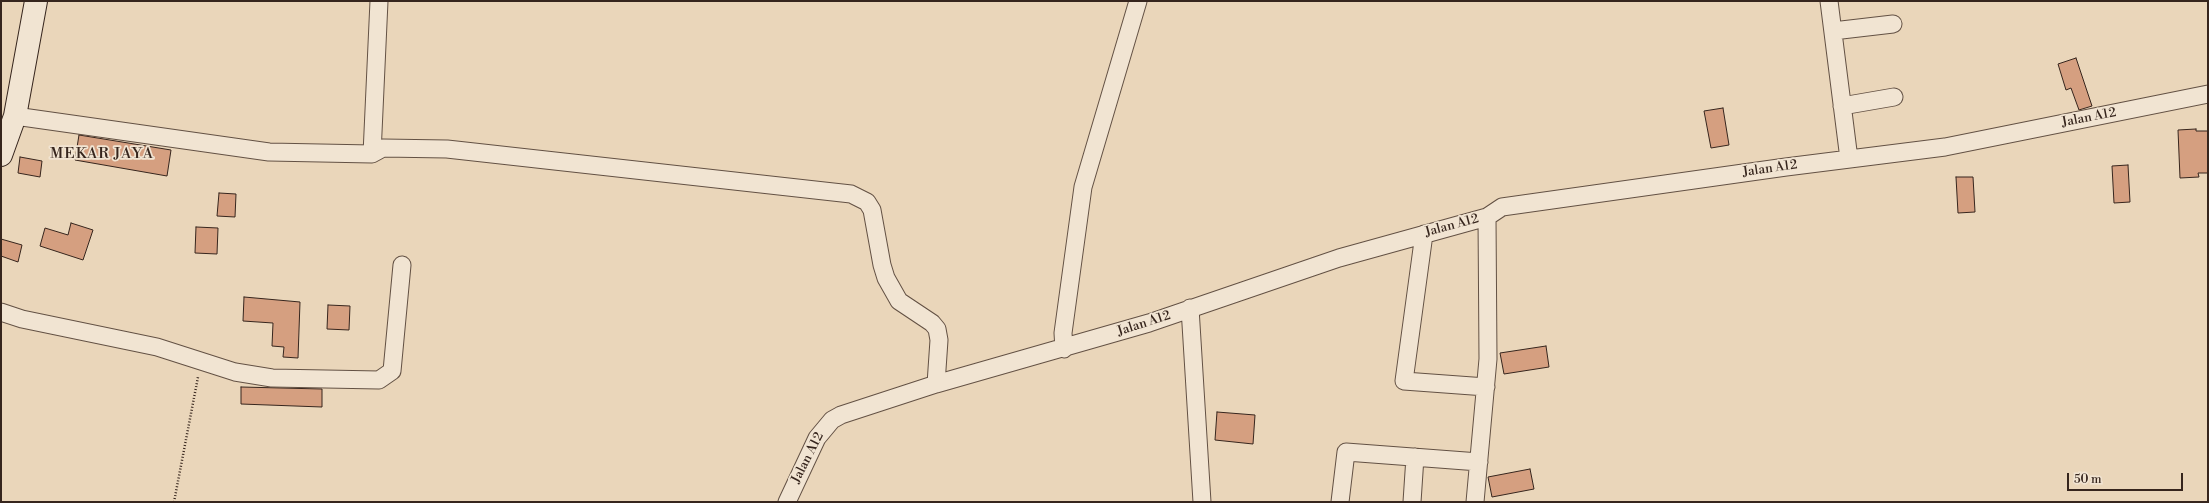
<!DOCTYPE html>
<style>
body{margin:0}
#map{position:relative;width:2209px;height:503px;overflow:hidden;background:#ead6ba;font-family:"Libre Bodoni",serif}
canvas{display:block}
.frame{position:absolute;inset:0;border:2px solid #36251d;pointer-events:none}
.scale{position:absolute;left:2067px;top:473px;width:116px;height:18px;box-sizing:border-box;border:2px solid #36251d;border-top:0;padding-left:5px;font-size:12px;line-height:14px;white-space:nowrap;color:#36251d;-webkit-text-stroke:3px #f1e4d2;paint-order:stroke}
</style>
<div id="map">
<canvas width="2209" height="503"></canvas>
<div class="frame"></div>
<div class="scale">50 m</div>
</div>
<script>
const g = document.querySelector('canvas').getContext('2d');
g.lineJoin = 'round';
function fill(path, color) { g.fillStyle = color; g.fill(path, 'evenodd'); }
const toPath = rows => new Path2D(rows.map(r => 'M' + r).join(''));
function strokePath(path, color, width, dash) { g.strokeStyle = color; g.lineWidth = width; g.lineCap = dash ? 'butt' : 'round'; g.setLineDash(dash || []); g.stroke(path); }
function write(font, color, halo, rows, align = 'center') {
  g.font = font + ' "Libre Bodoni",serif'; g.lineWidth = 3.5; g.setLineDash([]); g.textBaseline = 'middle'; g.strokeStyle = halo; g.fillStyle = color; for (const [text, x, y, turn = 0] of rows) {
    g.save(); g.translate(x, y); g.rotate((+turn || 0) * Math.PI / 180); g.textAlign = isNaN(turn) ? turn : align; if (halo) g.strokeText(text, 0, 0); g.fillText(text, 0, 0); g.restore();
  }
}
const building = toPath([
 [2076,58,2092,106,2079,110,2071,88,2066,90,2058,64,2076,58],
 [1723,108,1729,145,1711,148,1704,111,1723,108],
 [2196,129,2196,131,2208,131,2208,173,2198,173,2199,177,2180,178,2178,130,2196,129],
 [79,135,171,150,167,176,75,160,79,135],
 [20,157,42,161,40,177,18,173,20,157],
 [2128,165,2130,202,2114,203,2112,166,2128,165],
 [1956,177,1973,177,1975,212,1958,213,1956,177],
 [219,193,236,194,235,217,217,216,219,193],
 [71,223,93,230,83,260,40,246,45,228,68,235,71,223],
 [196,227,218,228,217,254,195,253,196,227],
 [1,239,22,245,18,262,1,256,1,239],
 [244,297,300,302,298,358,283,357,284,347,272,346,273,323,243,321,244,297],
 [328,305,350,306,349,330,327,329,328,305],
 [1546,346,1549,367,1504,374,1500,353,1546,346],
 [241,387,322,389,322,407,241,404,241,387],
 [1217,412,1255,415,1253,444,1215,440,1217,412],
 [1530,469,1534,489,1492,497,1488,477,1530,469]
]);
fill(building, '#d59f80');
strokePath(building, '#36251d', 1);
const street = toPath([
 [1829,1,1849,159],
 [1833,31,1893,24],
 [1842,106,1894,97],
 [15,116,269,152,372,154,383,148,447,149,851,194,867,202,872,210,882,265,886,278,899,301,932,323,937,329,939,340,936,384],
 [372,154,379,1],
 [1424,234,1404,381,1486,387],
 [1190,308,1202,502],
 [1,312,22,319,157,347,235,372,272,378,379,380,392,371,402,265],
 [1064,349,1063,333,1083,187,1138,1],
 [787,502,817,438,832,420,841,415,936,384,1149,323,1339,258,1487,217,1502,207,1786,167,1945,147,2208,94],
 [1340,502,1346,452,1479,462],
 [1412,502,1415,457],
 [1475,502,1488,359,1487,217]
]);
const secondary = toPath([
 [1,155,15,116,36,1]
]);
strokePath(street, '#635144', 19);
strokePath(secondary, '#36251d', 24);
strokePath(toPath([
 [174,502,198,377]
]), '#36251d', 2.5, [1, 2]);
strokePath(street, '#f1e4d2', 17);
strokePath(secondary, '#f1e4d2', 22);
write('13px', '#36251d', '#f1e4d2', [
 ["Jalan A12",2089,118,-11],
 ["Jalan A12",1770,169,-8],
 ["Jalan A12",1452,226,-15],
 ["Jalan A12",1144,324,-18],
 ["Jalan A12",808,458,-63]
]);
g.letterSpacing = '1px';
write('15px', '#36251d', '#f1e4d2', [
 ["MEKAR JAYA",102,154]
]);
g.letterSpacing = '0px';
</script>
